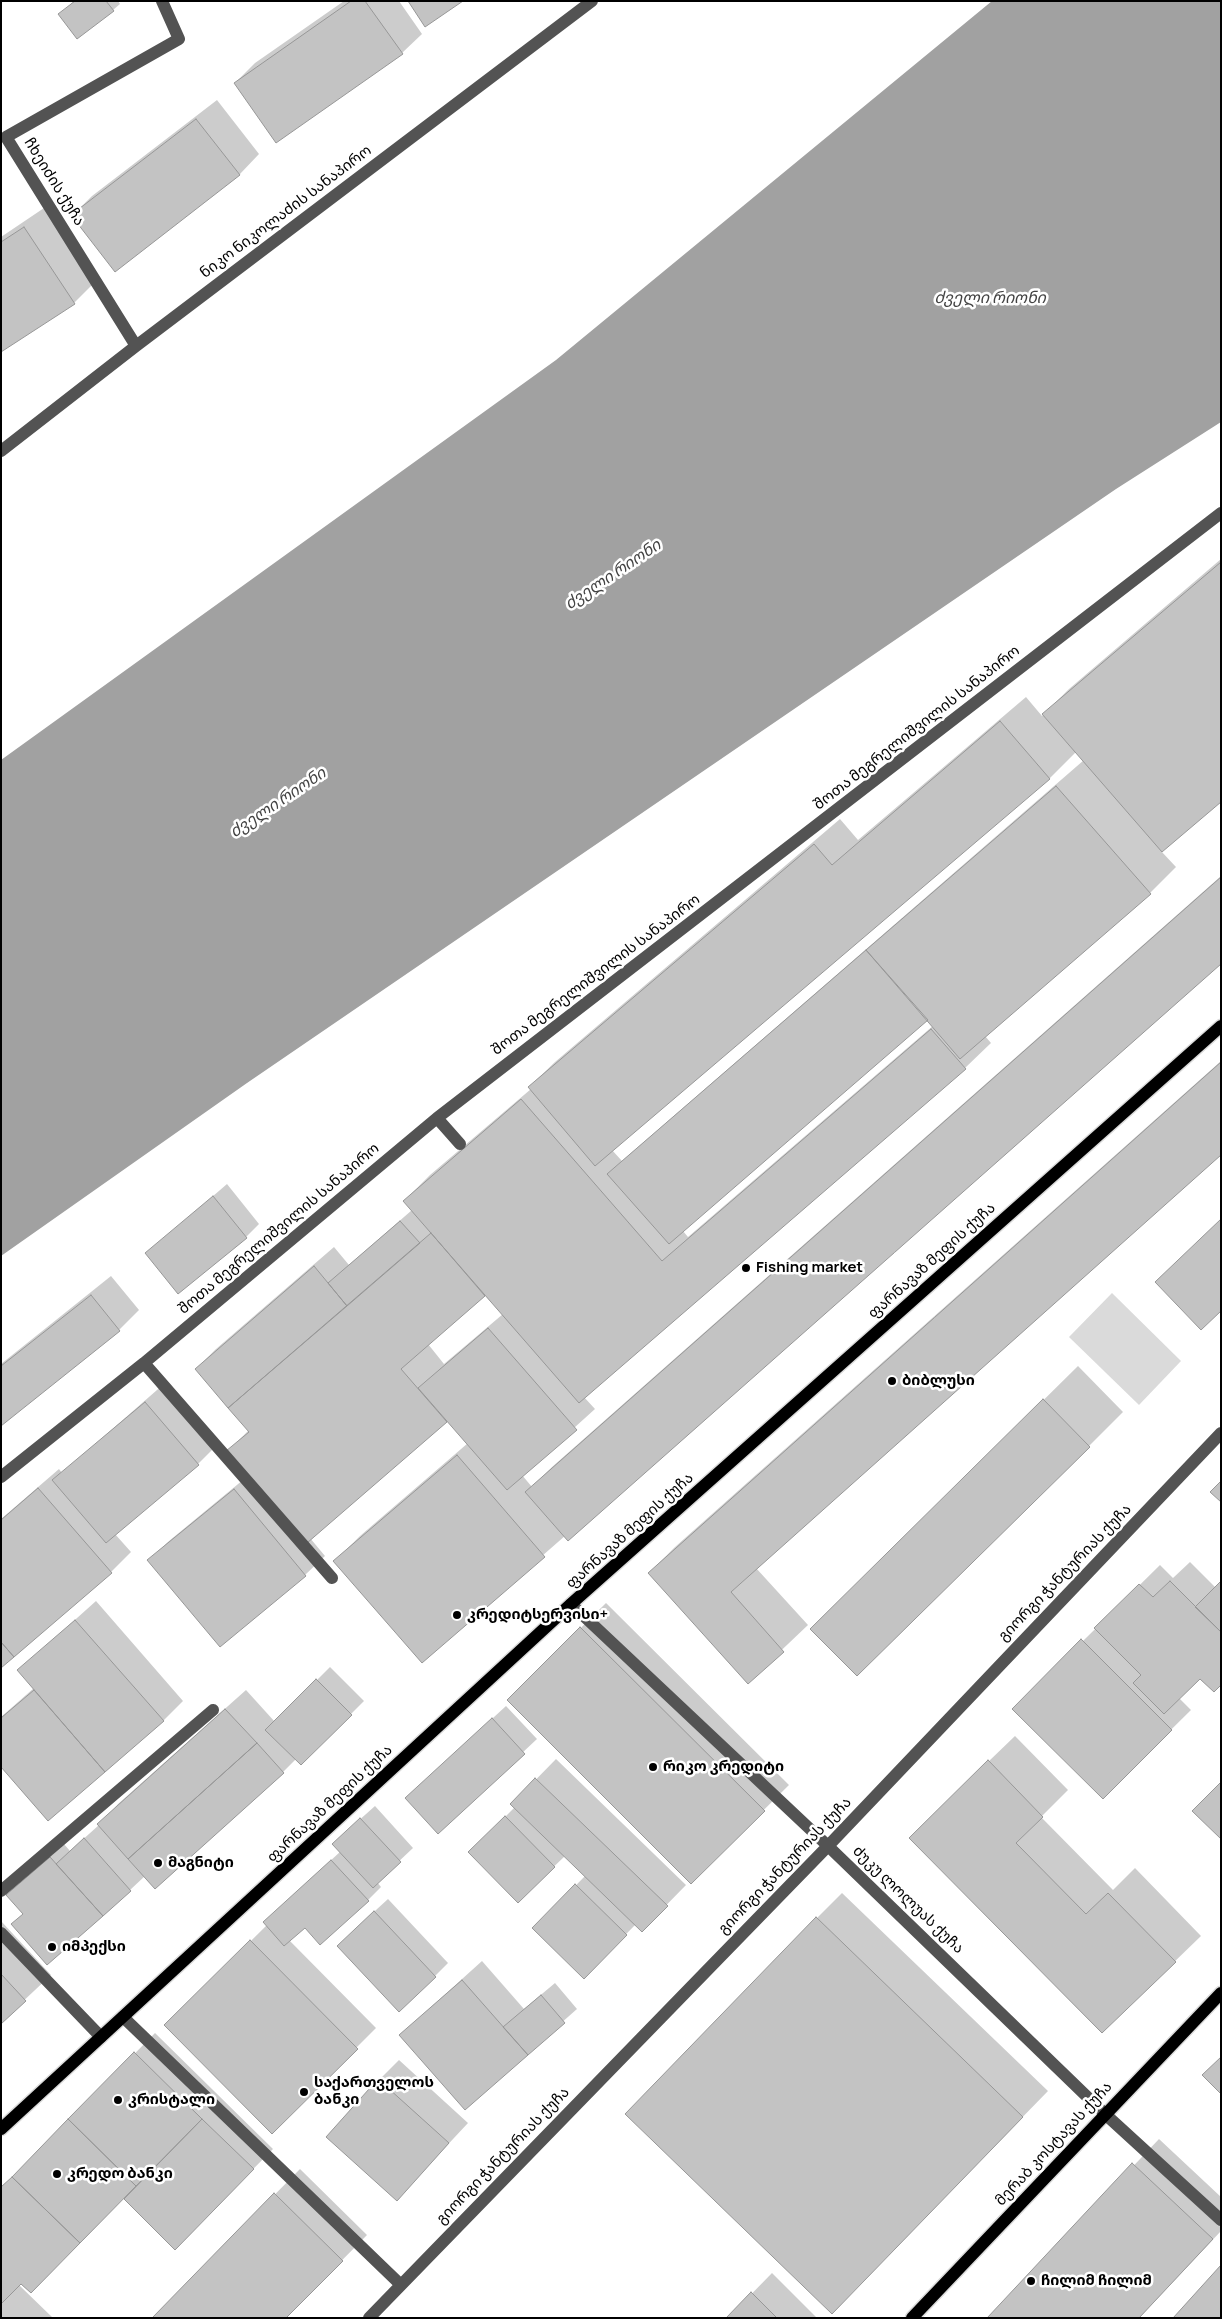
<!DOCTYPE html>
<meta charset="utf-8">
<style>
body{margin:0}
#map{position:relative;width:1222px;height:2319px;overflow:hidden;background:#fff;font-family:Manrope,sans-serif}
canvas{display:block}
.frame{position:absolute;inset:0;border:2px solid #000;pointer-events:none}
</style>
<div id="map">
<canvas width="1222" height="2319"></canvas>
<div class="frame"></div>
</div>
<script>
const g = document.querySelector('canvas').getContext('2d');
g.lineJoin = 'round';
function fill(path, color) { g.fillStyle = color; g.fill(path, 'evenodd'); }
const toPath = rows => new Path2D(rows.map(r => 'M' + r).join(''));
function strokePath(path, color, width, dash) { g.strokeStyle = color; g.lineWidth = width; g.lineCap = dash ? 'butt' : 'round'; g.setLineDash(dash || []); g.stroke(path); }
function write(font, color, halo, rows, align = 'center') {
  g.font = font + ' Manrope,"Noto Sans Georgian",sans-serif'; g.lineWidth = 5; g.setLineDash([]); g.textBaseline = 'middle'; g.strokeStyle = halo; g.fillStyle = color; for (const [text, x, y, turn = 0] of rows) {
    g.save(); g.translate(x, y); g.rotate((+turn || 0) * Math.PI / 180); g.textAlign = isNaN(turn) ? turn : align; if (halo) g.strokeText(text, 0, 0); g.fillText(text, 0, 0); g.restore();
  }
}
fill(toPath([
 [1112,1293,1181,1361,1139,1405,1069,1337]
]), '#dadada');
fill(toPath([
 [992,1,1221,1,1221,422,1116,489,247,1083,1,1256,1,760,556,360]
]), '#a1a1a1');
fill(toPath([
 [74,1,118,1,120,4,113,10,60,14],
 [344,1,399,1,422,34,402,53,235,83,255,63],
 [217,100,259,154,240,174,115,270,72,216,92,196],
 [44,208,93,284,74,303,1,351,1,237],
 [1221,559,1221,800,1161,851,1176,867,1150,893,985,1036,991,1043,965,1068,584,1397,595,1409,522,1475,532,1487,552,1467,1221,876,1221,962,422,1661,335,1561,360,1536,468,1443,447,1420,310,1538,325,1556,305,1575,149,1560,169,1541,249,1475,228,1451,249,1430,196,1369,216,1349,334,1247,349,1265,412,1210,404,1201,430,1175,531,1089,529,1087,555,1062,840,819,858,840,1026,697,1042,716,1069,689],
 [1076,752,1084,760,622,1161,612,1150,1049,779],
 [928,1019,934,1025,688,1237,683,1231],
 [486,1294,503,1314,444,1364,428,1344],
 [1221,1061,1221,1154,756,1568,808,1625,748,1682,649,1573,675,1547],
 [227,1184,259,1224,246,1237,147,1253],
 [111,1276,139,1310,119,1330,1,1424,1,1364],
 [1078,1366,1123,1412,1089,1446,846,1595],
 [165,1383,218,1444,198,1464,115,1534,131,1552,111,1572,1,1666,1,1519,59,1469,62,1473],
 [1190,1562,1216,1588,1200,1677,1179,1698,1191,1710,1103,1797,1014,1709,1160,1565,1173,1578],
 [96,1601,183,1701,163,1721,48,1819,1,1765,1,1717,34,1688,19,1670],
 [606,1603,789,1785,691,1882,508,1700],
 [330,1667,364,1701,301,1764,296,1759,283,1772,145,1876,130,1890,13,1924,24,1913,8,1895,64,1844,70,1851,99,1825,118,1804,246,1690,275,1722],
 [506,1706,537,1739,438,1832,420,1785],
 [1015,1736,1068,1790,1041,1817,1113,1890,1135,1868,1201,1936,1102,2032,936,1812],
 [556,1759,686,1885,642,1930,636,1924,584,1977,534,1928,586,1875,565,1856,518,1901,483,1839,515,1807,512,1804],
 [375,1806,413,1848,377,1882,381,1887,368,1900,305,1926,289,1940,376,2028,272,2132,166,2025,267,1925,278,1909,341,1851,347,1831],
 [842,1893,1048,2091,857,2287,817,1918],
 [388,1899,448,1963,435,1976,352,1932],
 [1,1921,51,1975,1,2022],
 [482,1961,524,2009,555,1983,577,2009,465,2108,400,2035],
 [155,2033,273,2149,175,2248,124,2197,19,2285,53,2318,1,2318,1,2189],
 [399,2060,468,2123,397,2199,379,2080],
 [1159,2139,1221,2197,1221,2231,1139,2318,989,2318],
 [300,2169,367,2235,285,2318,153,2318],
 [772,2273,817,2318,728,2318]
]), '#0003');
const building = toPath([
 [75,1,106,1,114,11,77,39,58,14,75,1],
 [351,1,365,1,403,54,276,143,234,83,351,1],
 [408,1,463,1,425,27,408,1],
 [196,119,240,175,115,272,71,215,196,119],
 [24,227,75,304,1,352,1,242,24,227],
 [1221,562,1221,802,1162,852,1042,714,1221,562],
 [1000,721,1050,779,595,1166,528,1087,814,844,832,865,1000,721],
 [1056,786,1151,894,960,1059,866,950,1056,786],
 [1221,877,1221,964,568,1541,525,1492,1221,877],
 [866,950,928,1020,669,1244,607,1174,866,950],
 [931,1029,966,1069,579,1403,403,1201,521,1099,662,1261,931,1029],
 [1221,1062,1221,1155,731,1592,784,1652,748,1684,648,1573,1221,1062],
 [213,1196,247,1238,178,1294,145,1253,213,1196],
 [1221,1219,1221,1311,1201,1330,1155,1282,1221,1219],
 [400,1221,420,1243,347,1306,328,1283,400,1221],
 [431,1233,485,1296,401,1369,447,1422,307,1543,226,1451,249,1432,228,1408,431,1233],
 [314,1266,347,1306,228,1408,195,1369,314,1266],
 [91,1295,120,1331,1,1426,1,1366,91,1295],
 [488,1328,577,1430,507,1490,418,1388,488,1328],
 [1043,1399,1090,1447,857,1676,810,1629,1043,1399],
 [145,1402,199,1465,106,1543,52,1480,145,1402],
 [457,1455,545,1557,422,1663,333,1561,457,1455],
 [1221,1481,1221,1502,1210,1492,1221,1481],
 [38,1488,112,1573,14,1657,1,1642,1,1520,38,1488],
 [234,1489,306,1576,220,1647,147,1560,234,1489],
 [1170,1581,1221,1632,1221,1685,1214,1692,1200,1679,1164,1714,1133,1683,1141,1675,1094,1628,1139,1584,1153,1597,1170,1581],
 [1221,1581,1221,1632,1195,1607,1221,1581],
 [75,1620,164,1721,105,1772,17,1670,75,1620],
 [580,1627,765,1811,691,1884,507,1700,580,1627],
 [1081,1639,1172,1730,1103,1799,1012,1709,1081,1639],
 [1,1642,14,1657,1,1668,1,1642],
 [316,1679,352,1715,301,1765,265,1730,316,1679],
 [34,1690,105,1772,48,1821,1,1767,1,1718,34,1690],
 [225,1709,257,1743,128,1859,97,1824,225,1709],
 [492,1718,525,1754,438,1834,405,1798,492,1718],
 [257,1743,284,1773,155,1889,128,1859,257,1743],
 [988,1760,1043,1817,1016,1843,1086,1914,1108,1893,1176,1962,1102,2033,909,1838,988,1760],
 [535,1778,668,1906,642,1932,510,1804,535,1778],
 [1221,1782,1221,1839,1192,1811,1221,1782],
 [505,1816,555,1867,518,1903,468,1852,505,1816],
 [360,1818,401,1862,373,1888,332,1844,360,1818],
 [84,1838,131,1891,103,1916,56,1864,84,1838],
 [50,1857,103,1916,47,1965,11,1924,23,1914,6,1895,50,1857],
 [331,1860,369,1901,320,1945,305,1928,284,1946,263,1922,331,1860],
 [575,1884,627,1935,584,1979,532,1928,575,1884],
 [374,1911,436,1977,399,2012,337,1946,374,1911],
 [816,1917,1023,2117,832,2314,625,2114,816,1917],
 [250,1940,358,2049,272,2134,164,2025,250,1940],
 [1,1974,26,2001,1,2024,1,1974],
 [462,1980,528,2055,465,2110,399,2035,462,1980],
 [541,1995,565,2023,528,2055,503,2027,541,1995],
 [134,2052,202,2119,136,2186,68,2119,134,2052],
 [1221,2057,1221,2094,1202,2075,1221,2057],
 [378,2079,449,2143,397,2201,326,2137,378,2079],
 [68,2119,136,2186,80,2243,12,2177,68,2119],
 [202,2119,254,2169,175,2250,124,2199,202,2119],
 [1132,2163,1213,2239,1139,2318,987,2318,1132,2163],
 [12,2177,80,2243,31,2293,21,2284,1,2304,1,2187,12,2177],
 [274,2193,343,2261,286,2318,152,2318,274,2193],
 [1221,2265,1221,2318,1173,2318,1221,2265],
 [751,2292,777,2318,726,2318,751,2292]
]);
fill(building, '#c3c3c3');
strokePath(building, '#979797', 1);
const major = toPath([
 [1,2129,571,1604,1221,1026],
 [912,2318,1221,1993]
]);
strokePath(major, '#dbdbdb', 15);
strokePath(toPath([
 [136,346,6,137,179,39,162,1],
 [1,451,136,346,592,1],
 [437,1118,460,1144],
 [144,1363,332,1578],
 [1,1477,144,1363,437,1118,1221,513],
 [571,1604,828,1846,1105,2114,1221,2220],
 [1,1891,213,1710],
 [1,1933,101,2037],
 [123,2017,401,2285],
 [369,2318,828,1846,1221,1433]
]), '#535353', 12);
strokePath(major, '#000', 12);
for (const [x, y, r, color] of [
 [746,1268,5,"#000"],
 [892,1381,5,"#000"],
 [457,1615,5,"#000"],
 [653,1767,5,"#000"],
 [158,1863,5,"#000"],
 [52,1947,5,"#000"],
 [304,2092,5,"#000"],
 [118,2100,5,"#000"],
 [57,2174,5,"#000"],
 [1031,2281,5,"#000"]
]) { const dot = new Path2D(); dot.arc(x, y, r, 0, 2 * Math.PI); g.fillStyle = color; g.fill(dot); strokePath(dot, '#fff', 2); }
write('15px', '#000', '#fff', [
 ["ჩხეიძის ქუჩა",54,182,58],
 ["ნიკო ნიკოლაძის სანაპირო",286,212,-37],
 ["შოთა მეგრელიშვილის სანაპირო",917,728,-38],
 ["შოთა მეგრელიშვილის სანაპირო",596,975,-37],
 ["შოთა მეგრელიშვილის სანაპირო",279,1229,-40],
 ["ფარნავაზ მეფის ქუჩა",932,1261,-42],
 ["ფარნავაზ მეფის ქუჩა",630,1531,-42],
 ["გიორგი ჭანტურიას ქუჩა",1065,1573,-46],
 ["ფარნავაზ მეფის ქუჩა",330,1804,-43],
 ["გიორგი ჭანტურიას ქუჩა",785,1866,-46],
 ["ძუკუ ლოლუას ქუჩა",908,1900,44],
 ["მერაბ კოსტავას ქუჩა",1054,2144,-47],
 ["გიორგი ჭანტურიას ქუჩა",503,2156,-46]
]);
write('bold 15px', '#000', '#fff', [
 ["Fishing market",756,1268],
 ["ბიბლუსი",902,1381],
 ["კრედიტსერვისი+",467,1615],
 ["რიკო კრედიტი",663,1767],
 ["მაგნიტი",168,1863],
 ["იმპექსი",62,1947],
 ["საქართველოს",314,2083],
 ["ბანკი",314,2100],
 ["კრისტალი",128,2100],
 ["კრედო ბანკი",67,2174],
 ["ჩილიმ ჩილიმ",1041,2281]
], 'left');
write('italic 16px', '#424242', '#fff', [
 ["ძველი რიონი",990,299],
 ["ძველი რიონი",613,575,-34],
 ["ძველი რიონი",278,803,-34]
]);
</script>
